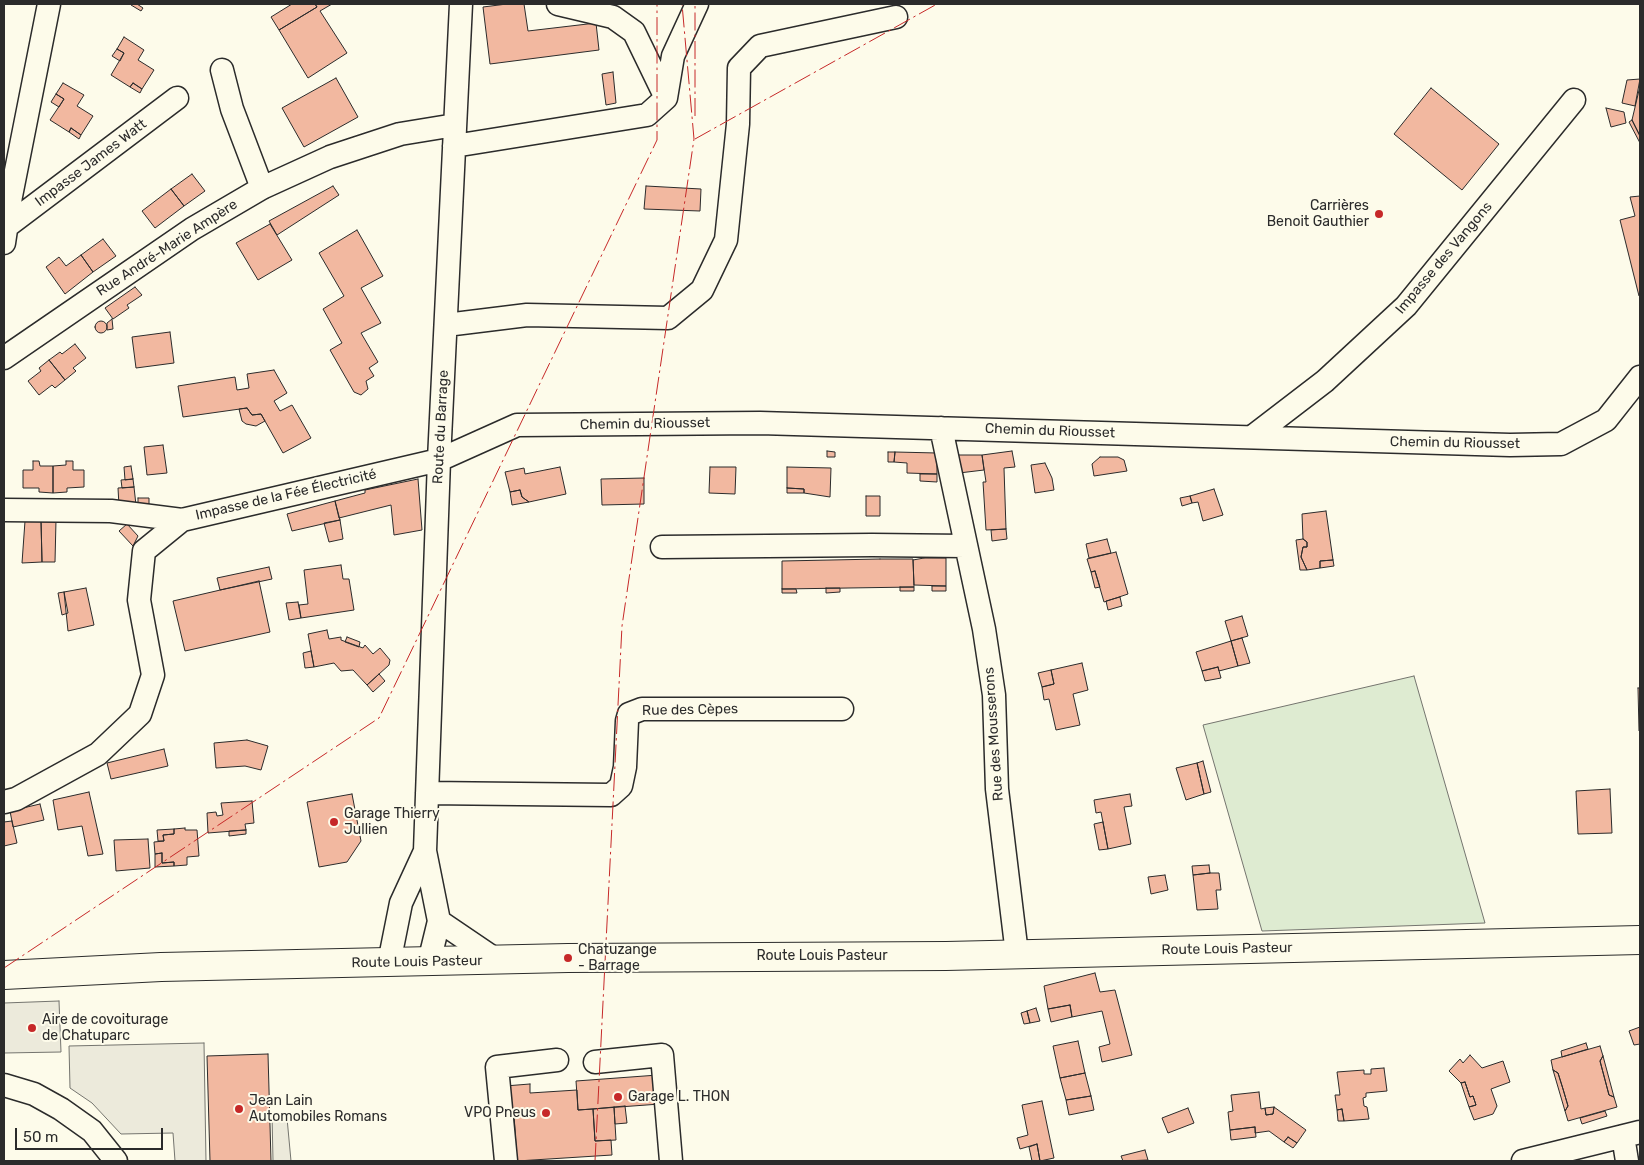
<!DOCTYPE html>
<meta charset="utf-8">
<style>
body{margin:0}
#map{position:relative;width:1644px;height:1165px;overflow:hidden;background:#fdfbea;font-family:Rubik,sans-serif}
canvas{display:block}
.frame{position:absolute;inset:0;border:5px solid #2b2b2b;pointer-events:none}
.scale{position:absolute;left:15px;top:1128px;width:148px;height:22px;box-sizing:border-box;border:2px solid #2b2b2b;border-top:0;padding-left:6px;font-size:15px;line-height:18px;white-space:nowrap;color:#2b2b2b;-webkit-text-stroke:4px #fdfbea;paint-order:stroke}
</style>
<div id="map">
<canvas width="1644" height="1165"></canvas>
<div class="frame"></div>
<div class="scale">50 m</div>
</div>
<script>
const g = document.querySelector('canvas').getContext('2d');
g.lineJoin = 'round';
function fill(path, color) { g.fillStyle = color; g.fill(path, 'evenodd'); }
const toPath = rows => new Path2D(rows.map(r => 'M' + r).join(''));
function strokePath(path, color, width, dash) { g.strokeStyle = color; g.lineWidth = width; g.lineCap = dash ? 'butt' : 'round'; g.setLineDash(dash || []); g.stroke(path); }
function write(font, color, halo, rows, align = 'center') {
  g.font = font + ' Rubik,sans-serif'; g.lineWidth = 4; g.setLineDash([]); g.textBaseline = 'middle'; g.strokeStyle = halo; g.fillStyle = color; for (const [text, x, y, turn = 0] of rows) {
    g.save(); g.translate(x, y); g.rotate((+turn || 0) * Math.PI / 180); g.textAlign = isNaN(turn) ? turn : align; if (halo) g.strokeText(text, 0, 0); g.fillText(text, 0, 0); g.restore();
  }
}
const green = toPath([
 [1414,676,1485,923,1262,931,1203,725,1414,676]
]);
fill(green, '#deebd1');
strokePath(green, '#74746e', 1);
const parking = toPath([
 [59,1001,61,1052,4,1053,4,1003,59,1001],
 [204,1043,206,1161,175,1161,173,1133,121,1134,92,1103,70,1088,69,1046,204,1043],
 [272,1114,285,1114,287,1118,291,1161,273,1161,272,1114]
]);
fill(parking, '#eceadb');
strokePath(parking, '#74746e', 1);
const building = toPath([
 [132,4,137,4,143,8,141,11,131,5,132,4],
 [292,4,315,4,317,7,279,30,271,17,292,4],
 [315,4,332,4,320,11,347,53,308,78,279,30,317,7,315,4],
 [507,4,524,4,528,31,596,23,599,50,490,64,483,7,507,4],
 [124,37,144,50,138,60,154,70,142,89,133,83,130,87,111,75,124,53,117,49,124,37],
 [117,49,124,53,120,61,112,56,117,49],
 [613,72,616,103,606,105,602,74,613,72],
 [336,78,358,117,304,147,282,108,336,78],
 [1640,79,1635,106,1622,103,1627,80,1640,79],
 [63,83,84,95,77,106,93,116,81,135,71,128,69,132,50,120,64,99,56,94,63,83],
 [133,83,142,89,140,93,130,87,133,83],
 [1640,86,1640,136,1632,120,1640,86],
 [1431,88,1499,144,1462,190,1394,134,1431,88],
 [56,94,64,99,59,107,51,102,56,94],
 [1606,108,1624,112,1626,123,1611,127,1606,108],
 [1632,120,1640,136,1640,143,1629,122,1632,120],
 [71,128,81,135,79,139,69,132,71,128],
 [192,174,205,191,184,206,171,189,192,174],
 [333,186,339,195,277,235,269,221,333,186],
 [646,186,701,189,700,211,644,209,646,186],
 [171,189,184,206,155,228,142,211,171,189],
 [1640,196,1640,295,1639,296,1620,220,1635,216,1630,197,1640,196],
 [270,224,292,260,258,280,236,243,270,224],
 [357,230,383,276,361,288,381,323,361,333,378,362,369,368,374,376,366,381,368,389,361,395,354,392,330,350,342,343,323,309,344,296,319,253,357,230],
 [103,239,116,256,93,272,81,255,103,239],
 [81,255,93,272,65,294,46,267,59,257,66,266,81,255],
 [135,287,142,295,127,305,129,308,113,319,105,308,135,287],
 [112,319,113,329,107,330,107,323,112,319],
 '95 327a6 6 0 1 1 12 0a6 6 0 1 1-12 0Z',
 [170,332,174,363,136,368,132,337,170,332],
 [75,344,86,358,73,368,76,371,65,380,49,360,60,352,62,354,75,344],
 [49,360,65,380,55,388,52,385,39,395,28,381,41,371,39,368,49,360],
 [274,370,287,393,274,401,280,411,292,405,311,438,283,453,261,414,252,415,247,408,183,417,178,386,235,377,237,390,249,388,247,374,274,370],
 [247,408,252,415,261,414,265,421,256,426,246,424,242,421,239,409,247,408],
 [163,445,167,473,147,475,144,447,163,445],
 [827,451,835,452,835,457,827,457,827,451],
 [1012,451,1015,467,1004,468,1006,529,986,530,983,482,986,482,982,455,1012,451],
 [888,452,895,452,894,462,888,462,888,452],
 [895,452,937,453,937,474,907,473,907,463,894,462,895,452],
 [954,455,982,455,984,470,959,473,954,455],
 [1100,457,1118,457,1124,460,1127,471,1094,476,1092,464,1100,457],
 [33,461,39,461,40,466,53,466,53,493,39,492,39,488,23,488,23,470,33,470,33,461],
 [66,461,73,461,73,470,84,470,84,487,67,488,67,492,53,493,53,466,66,465,66,461],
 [1045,463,1052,478,1054,490,1035,493,1031,465,1045,463],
 [131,466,133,479,125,480,124,467,131,466],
 [560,467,566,494,529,502,522,497,520,490,510,492,505,472,524,468,525,474,560,467],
 [710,467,736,467,735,494,709,493,710,467],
 [787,467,831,468,830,497,804,493,804,489,787,488,787,467],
 [920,474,937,474,937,482,920,481,920,474],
 [644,478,644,504,602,505,601,479,644,478],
 [133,479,134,487,122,488,121,480,133,479],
 [418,479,422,530,394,535,391,505,339,518,335,501,365,493,365,490,418,479],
 [134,487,136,505,119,506,118,488,134,487],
 [787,488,804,489,804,493,787,493,787,488],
 [1214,489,1223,515,1203,521,1198,502,1192,503,1190,496,1214,489],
 [520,490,522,497,529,502,512,505,510,492,520,490],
 [866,496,880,496,880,516,866,516,866,496],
 [1190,496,1192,503,1182,506,1180,498,1190,496],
 [138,498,149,498,149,504,138,505,138,498],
 [335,501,340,520,292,531,287,514,335,501],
 [1326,511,1333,560,1320,561,1320,568,1307,570,1301,557,1303,547,1307,547,1307,542,1303,539,1302,514,1326,511],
 [41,520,56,520,55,562,42,562,41,520],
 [41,520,42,562,22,563,25,521,41,520],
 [340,520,343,539,329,542,324,523,340,520],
 [127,524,138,536,133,546,119,531,127,524],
 [1006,529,1007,539,992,541,991,530,1006,529],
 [1107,539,1111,553,1089,558,1086,544,1107,539],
 [1303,539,1307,542,1307,547,1303,547,1301,557,1307,570,1300,570,1296,540,1303,539],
 [1116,552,1128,594,1104,602,1095,571,1091,572,1087,559,1116,552],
 [924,558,946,558,946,586,914,585,913,560,924,558],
 [880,559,913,559,914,587,782,589,782,561,880,559],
 [1333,560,1334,566,1320,568,1320,561,1333,560],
 [341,565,343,579,349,579,354,610,301,618,299,605,308,604,304,570,341,565],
 [269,567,272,579,220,590,217,578,269,567],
 [1095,571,1100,587,1095,588,1091,572,1095,571],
 [259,581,270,632,185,651,173,601,259,581],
 [932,586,946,586,946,591,932,591,932,586],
 [900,587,914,587,914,591,900,591,900,587],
 [86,588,94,625,68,631,64,592,86,588],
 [826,588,840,588,840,592,826,593,826,588],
 [782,589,796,589,797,593,782,593,782,589],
 [64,592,68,613,62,615,58,593,64,592],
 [1120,597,1122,606,1108,610,1106,601,1120,597],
 [298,602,301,618,289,620,286,603,298,602],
 [1242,616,1248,636,1231,641,1225,621,1242,616],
 [327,630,329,639,341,637,341,640,363,648,365,645,373,654,380,648,390,660,389,665,367,685,353,670,341,671,334,663,314,667,308,634,327,630],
 [347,637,360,642,359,647,345,642,347,637],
 [1242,638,1250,663,1238,666,1231,641,1242,638],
 [1231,641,1238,666,1219,671,1218,667,1202,671,1196,652,1231,641],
 [311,651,314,667,305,668,303,653,311,651],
 [1082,663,1088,690,1073,694,1080,725,1056,730,1049,699,1044,700,1042,687,1054,684,1051,670,1082,663],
 [1218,667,1221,678,1205,681,1202,671,1218,667],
 [1051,670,1054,684,1042,687,1038,673,1051,670],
 [379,674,385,681,373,692,367,685,379,674],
 [1638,688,1640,688,1640,731,1639,731,1638,688],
 [247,740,268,746,261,770,245,766,216,768,214,743,247,740],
 [164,749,168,766,111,779,107,763,164,749],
 [1203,761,1211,792,1204,794,1197,763,1203,761],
 [1197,763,1204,794,1186,800,1176,768,1197,763],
 [1610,789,1612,833,1578,834,1576,791,1610,789],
 [89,792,103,854,88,856,82,826,58,830,53,800,89,792],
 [352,794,361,841,347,862,319,867,307,802,352,794],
 [1130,794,1132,806,1124,807,1131,844,1108,849,1101,812,1096,813,1094,800,1130,794],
 [252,801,254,823,245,824,246,830,208,833,207,813,216,812,217,816,223,815,221,803,252,801],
 [40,804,44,820,13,827,10,811,40,804],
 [12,821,17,843,4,846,4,822,12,821],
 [1103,822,1108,849,1099,850,1094,824,1103,822],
 [185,828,185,830,197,830,199,856,187,857,187,865,174,866,174,862,162,863,162,853,155,854,154,842,164,841,163,835,174,834,174,829,185,828],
 [174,829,174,834,163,835,164,841,158,841,157,830,174,829],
 [246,830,246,834,229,836,229,831,246,830],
 [148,839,150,868,116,871,114,840,148,839],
 [162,853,162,863,174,862,174,866,155,867,155,854,162,853],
 [1209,865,1210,873,1193,875,1192,866,1209,865],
 [1210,873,1219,873,1221,890,1216,890,1218,909,1197,910,1193,875,1210,873],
 [1165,875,1168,890,1151,894,1148,877,1165,875],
 [1095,973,1100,992,1115,990,1132,1055,1102,1062,1099,1047,1110,1044,1102,1011,1072,1017,1070,1005,1048,1009,1044,986,1095,973],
 [1070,1005,1072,1017,1051,1022,1048,1009,1070,1005],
 [1036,1008,1040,1021,1030,1023,1027,1011,1036,1008],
 [1027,1011,1030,1023,1024,1024,1021,1013,1027,1011],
 [1640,1027,1640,1044,1634,1045,1629,1031,1640,1027],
 [1078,1041,1085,1073,1060,1078,1053,1046,1078,1041],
 [1586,1043,1588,1049,1562,1057,1561,1051,1586,1043],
 [1600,1046,1603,1056,1600,1061,1609,1095,1614,1097,1617,1107,1568,1121,1565,1111,1568,1106,1563,1089,1558,1073,1553,1070,1551,1060,1600,1046],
 [268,1054,271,1161,210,1161,207,1056,268,1054],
 [1470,1055,1482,1068,1503,1061,1510,1082,1491,1089,1497,1106,1493,1114,1474,1120,1469,1107,1476,1105,1473,1096,1470,1097,1465,1082,1461,1083,1449,1071,1460,1059,1463,1063,1470,1055],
 [1603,1056,1614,1097,1609,1095,1600,1061,1603,1056],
 [1384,1068,1387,1091,1366,1093,1366,1097,1363,1098,1364,1106,1367,1107,1369,1119,1344,1121,1342,1109,1337,1110,1335,1095,1340,1095,1337,1072,1364,1070,1364,1074,1371,1074,1371,1069,1384,1068],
 [1553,1070,1558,1073,1563,1089,1568,1106,1565,1111,1553,1070],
 [1085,1073,1091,1096,1066,1100,1060,1078,1085,1073],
 [658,1075,660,1104,578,1110,576,1081,658,1075],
 [1465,1082,1470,1097,1473,1096,1476,1105,1469,1107,1461,1083,1465,1082],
 [530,1084,530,1093,577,1090,578,1110,593,1109,595,1141,611,1140,612,1155,517,1161,514,1115,507,1115,505,1086,530,1084],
 [1259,1092,1261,1109,1265,1108,1266,1115,1273,1114,1274,1107,1306,1130,1297,1143,1288,1137,1284,1142,1269,1131,1255,1133,1255,1127,1230,1130,1228,1112,1233,1111,1231,1095,1259,1092],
 [1091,1096,1094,1110,1069,1115,1066,1100,1091,1096],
 [1042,1101,1054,1158,1040,1161,1037,1144,1020,1149,1017,1138,1028,1135,1022,1105,1042,1101],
 [625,1106,627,1123,615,1124,614,1107,625,1106],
 [614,1107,616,1140,595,1141,593,1109,614,1107],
 [1274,1107,1273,1114,1266,1115,1265,1108,1274,1107],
 [1188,1108,1194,1123,1168,1133,1162,1118,1188,1108],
 [1342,1109,1344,1121,1338,1121,1337,1110,1342,1109],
 [1605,1111,1607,1116,1582,1124,1580,1118,1605,1111],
 [1255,1127,1256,1137,1231,1140,1230,1130,1255,1127],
 [1288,1137,1297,1143,1293,1148,1284,1142,1288,1137],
 [1037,1144,1040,1161,1032,1161,1029,1147,1037,1144],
 [1145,1150,1148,1160,1123,1161,1121,1156,1145,1150]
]);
fill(building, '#f2b8a0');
strokePath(building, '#2b2b2b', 1);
const minor = toPath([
 [558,4,613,17,634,32,666,98],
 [222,70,232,109,262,188],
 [454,146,647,115,666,98,673,56,697,4],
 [6,227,177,98],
 [4,243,11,196,49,4],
 [446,325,527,315,668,318,702,290,726,240,738,124,739,68,760,46,896,17],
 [4,358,192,229,262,188,330,157,400,134,455,125],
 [941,428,984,629,994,695,997,789,1017,954],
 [1252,437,1325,381,1406,306,1574,100],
 [4,510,111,511,182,520],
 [662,547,872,545,965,546],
 [427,793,611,795,621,786,625,767,627,721,629,714,642,709,842,709],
 [4,802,16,799,98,754,140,714,153,675,139,600,144,551,182,520,439,460,517,425,760,423,1510,445,1561,444,1606,420,1640,377],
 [439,921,498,961],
 [429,962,439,921,425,851,439,460,461,4],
 [389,963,401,903,425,851],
 [595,1062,662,1055,671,1161],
 [4,1085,34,1094,61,1109,92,1131,116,1161],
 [1623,1136,1627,1161],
 [506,1161,497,1067,557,1060],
 [1523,1161,1640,1132]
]);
const major = toPath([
 [4,975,161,967,568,958,946,956,1640,940]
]);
strokePath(minor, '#2b2b2b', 25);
strokePath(major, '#2b2b2b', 30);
strokePath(minor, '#fdfbea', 22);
strokePath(major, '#fdfbea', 28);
strokePath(toPath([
 [695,116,695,4],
 [695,139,937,4],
 [4,968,379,718,657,140,657,4],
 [595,1161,622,626,694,139,682,4]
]), '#c62828', 1, [18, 4, 2.5, 4]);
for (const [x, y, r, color] of [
 [1379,214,5,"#c62828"],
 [334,822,5,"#c62828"],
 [568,958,5,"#c62828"],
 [32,1028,5,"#c62828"],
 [618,1097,5,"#c62828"],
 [239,1109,5,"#c62828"],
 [546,1113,5,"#c62828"]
]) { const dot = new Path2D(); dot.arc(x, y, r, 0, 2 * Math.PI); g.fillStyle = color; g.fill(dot); strokePath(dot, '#fdfbea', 2); }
write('14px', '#2b2b2b', '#fdfbea', [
 ["Impasse James Watt",91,163,-37],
 ["Rue André-Marie Ampère",167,248,-33],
 ["Impasse des Vangons",1444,258,-50],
 ["Chemin du Riousset",645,424,-1],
 ["Route du Barrage",441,427,-87],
 ["Chemin du Riousset",1050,431,2],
 ["Chemin du Riousset",1455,443,1],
 ["Impasse de la Fée Électricité",286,495,-13],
 ["Rue des Cèpes",690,710,-1],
 ["Rue des Mousserons",994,734,-94],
 ["Route Louis Pasteur",1227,949,-1],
 ["Route Louis Pasteur",822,956],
 ["Route Louis Pasteur",417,962,-1]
]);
write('14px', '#2b2b2b', '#fdfbea', [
 ["Carrières",1369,206,"right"],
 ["Benoit Gauthier",1369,222,"right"],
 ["Garage Thierry",344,814],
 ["Jullien",344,830],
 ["Chatuzange",578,950],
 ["- Barrage",578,966],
 ["Aire de covoiturage",42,1020],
 ["de Chatuparc",42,1036],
 ["Garage L. THON",628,1097],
 ["Jean Lain",249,1101],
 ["Automobiles Romans",249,1117],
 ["VPO Pneus",536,1113,"right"]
], 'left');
</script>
